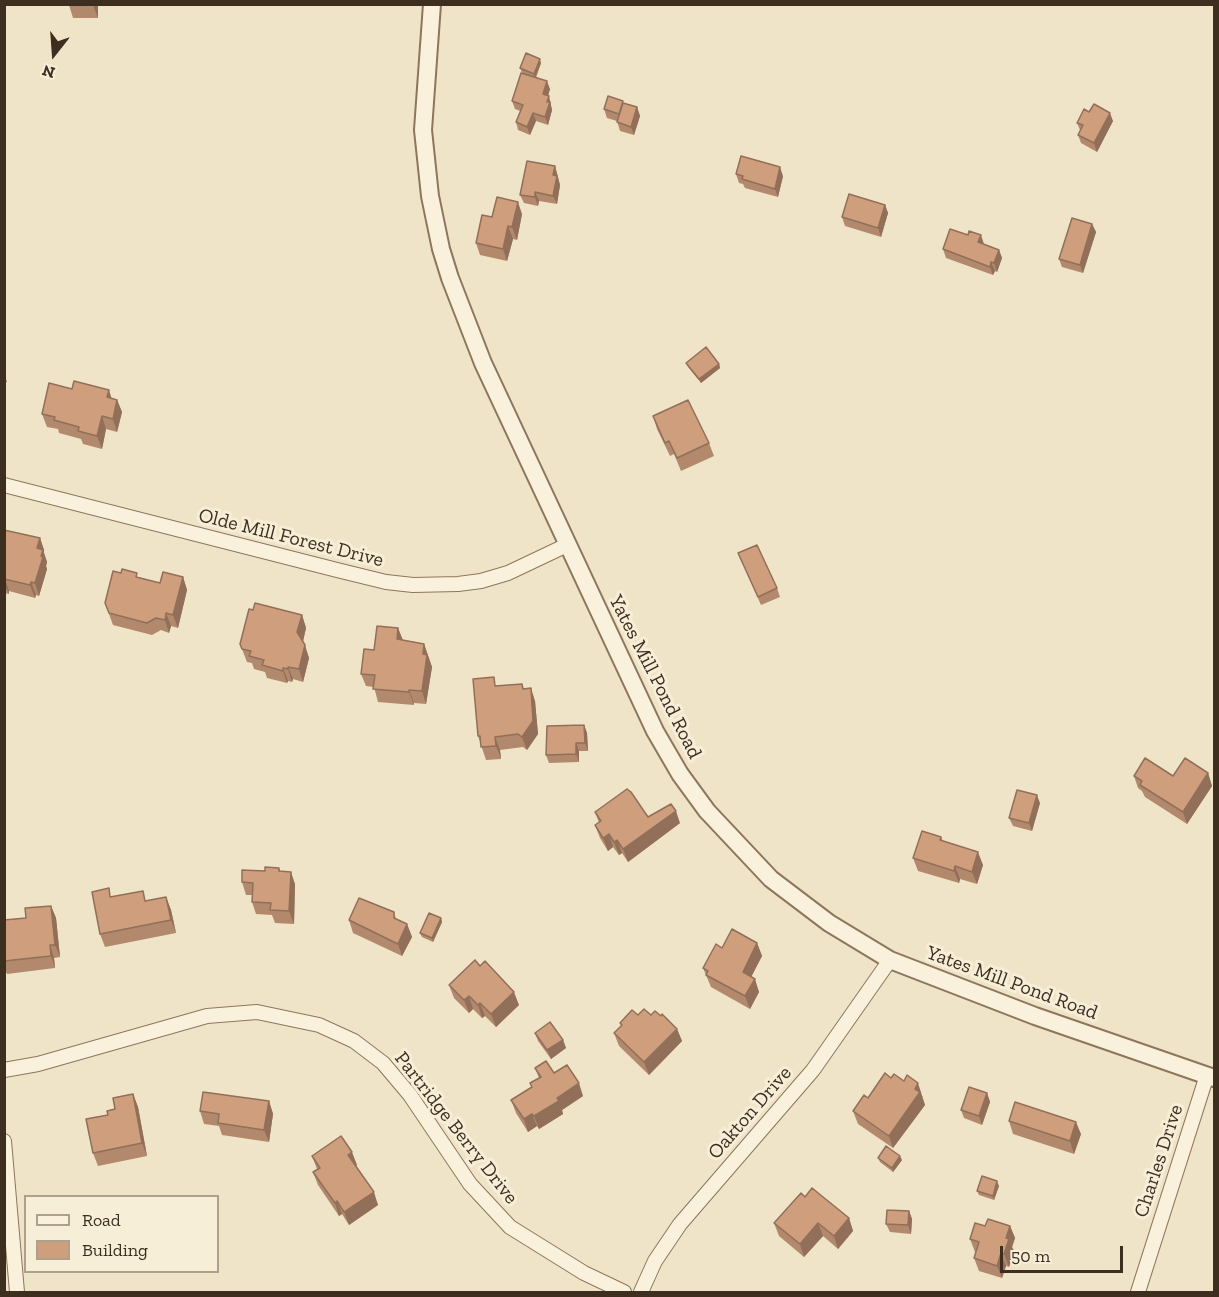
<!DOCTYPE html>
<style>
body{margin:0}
#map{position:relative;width:1219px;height:1297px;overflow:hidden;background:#f0e4c8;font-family:"Zilla Slab",serif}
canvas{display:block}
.frame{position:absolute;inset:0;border:6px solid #3d2e20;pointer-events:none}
.legend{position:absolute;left:24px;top:1195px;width:195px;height:78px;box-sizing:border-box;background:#f7eed8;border:2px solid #ada18e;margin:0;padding:8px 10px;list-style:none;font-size:18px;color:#3d2e20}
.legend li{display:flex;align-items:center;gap:12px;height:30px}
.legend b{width:30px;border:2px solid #ada18e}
.north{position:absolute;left:24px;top:24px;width:60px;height:60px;-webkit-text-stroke:4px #f7eed8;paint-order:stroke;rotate:197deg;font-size:16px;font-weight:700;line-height:24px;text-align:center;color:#3d2e20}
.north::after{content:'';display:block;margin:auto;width:21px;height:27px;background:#3d2e20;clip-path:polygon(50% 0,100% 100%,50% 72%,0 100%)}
.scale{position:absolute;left:1000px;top:1246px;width:123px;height:27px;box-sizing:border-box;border:3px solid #3d2e20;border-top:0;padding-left:8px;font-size:18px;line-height:21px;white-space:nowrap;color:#3d2e20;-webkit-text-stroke:4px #f7eed8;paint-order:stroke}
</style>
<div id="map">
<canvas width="1219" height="1297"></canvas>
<div class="frame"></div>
<ul class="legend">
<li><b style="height:8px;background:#faf1dc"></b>Road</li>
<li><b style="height:16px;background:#cf9f7d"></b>Building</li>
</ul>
<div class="north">N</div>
<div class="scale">50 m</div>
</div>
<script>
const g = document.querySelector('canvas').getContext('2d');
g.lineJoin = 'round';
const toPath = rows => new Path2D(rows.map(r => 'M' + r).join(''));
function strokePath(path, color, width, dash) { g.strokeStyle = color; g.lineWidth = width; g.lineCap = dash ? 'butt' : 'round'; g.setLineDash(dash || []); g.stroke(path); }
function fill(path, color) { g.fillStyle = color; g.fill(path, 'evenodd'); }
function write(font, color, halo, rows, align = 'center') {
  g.font = font + ' "Zilla Slab",serif'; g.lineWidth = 6; g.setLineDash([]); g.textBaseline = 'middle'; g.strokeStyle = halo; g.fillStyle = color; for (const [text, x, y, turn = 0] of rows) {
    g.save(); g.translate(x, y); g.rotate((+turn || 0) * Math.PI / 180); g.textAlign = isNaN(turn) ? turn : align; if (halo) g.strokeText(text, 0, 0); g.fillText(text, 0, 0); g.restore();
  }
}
const minor = toPath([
 [4,485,337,570,386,582,413,585,458,584,481,581,508,573,567,545],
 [4,1070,38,1064,207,1016,257,1012,319,1025,354,1041,383,1063,410,1095,470,1184,510,1227,584,1273,624,1292],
 [4,1141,17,1292],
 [641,1292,655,1261,680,1224,813,1070,890,960],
 [1138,1292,1207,1075]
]);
const tertiary = toPath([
 [432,4,423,130,430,196,441,249,450,278,483,363,655,731,680,774,707,811,771,879,829,923,890,960,1035,1016,1214,1078]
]);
strokePath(minor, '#8d765c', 16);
strokePath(tertiary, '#8d765c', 20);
strokePath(minor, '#faf1dc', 14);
strokePath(tertiary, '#faf1dc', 16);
fill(toPath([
 [54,4,98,4,98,18,73,18,69,5,54,5],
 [541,63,536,78,550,89,548,96,551,104,551,106,552,110,548,125,536,121,530,135,518,130,516,122,520,111,515,109,512,101,522,73,520,68],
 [624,103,637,107,640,116,634,135,620,131,617,121,607,118,604,109],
 [1089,112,1113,121,1097,152,1081,143,1078,135,1080,130,1077,123],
 [555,166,560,185,557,204,539,201,538,206,524,203,520,195],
 [736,174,783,176,778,197,745,188,743,184,739,183],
 [885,205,888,213,881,237,845,226,842,217],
 [522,214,517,240,513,239,507,261,480,255,476,243,492,217],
 [1092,224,1096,232,1083,273,1062,267,1059,259],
 [984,244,999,250,1002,258,997,272,995,271,993,275,946,258,943,249],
 [686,363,719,364,720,368,701,383,688,367],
 [112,398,117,400,122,412,117,432,106,429,102,449,83,444,81,439,59,433,58,429,47,427,42,414],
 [653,416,709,443,714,456,681,471,674,454,670,456,657,429],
 [4,530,40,538,44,550,44,553,47,562,46,566,47,569,39,596,36,595,35,598,9,591,9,594,4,593],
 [738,553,777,588,780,597,761,605],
 [138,577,160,583,183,577,187,590,178,628,171,626,169,633,161,630,152,635,113,625,105,603],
 [253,610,302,615,306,628,303,642,309,658,303,682,293,679,292,682,288,681,287,683,267,678,265,672,254,669,252,663,247,662,240,644],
 [398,628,403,640,424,644,432,667,426,704,414,703,414,705,378,702,374,687,366,686,361,674,374,650],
 [497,686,524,688,535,701,538,734,527,750,523,747,500,750,501,759,486,760,478,736],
 [584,725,587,733,588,751,579,751,579,762,549,763,546,755],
 [1208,773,1212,786,1187,824,1145,797,1142,791,1138,788,1134,776,1173,776],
 [1040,803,1032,831,1013,826,1009,818],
 [595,812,648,817,680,823,628,862,622,853,619,855,613,847,608,851,600,838,595,825,599,823],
 [941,837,943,841,983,865,977,884,960,879,959,883,918,871,913,858],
 [279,868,280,871,295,884,294,924,275,923,272,915,256,914,252,902,252,895,246,895,242,882,265,871],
 [112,897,146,901,166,897,171,910,176,933,105,947,100,934],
 [51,906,56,918,60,957,54,958,55,968,7,974,4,967,4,920,26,918],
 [394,912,396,919,407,924,412,937,402,956,353,933,349,920],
 [441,918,442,922,433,942,422,937,420,933],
 [757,943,762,956,751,977,759,992,750,1009,711,987,703,968,722,948],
 [449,985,519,1005,496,1027,485,1016,482,1018,473,1009,469,1013,454,998],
 [638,1015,651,1015,661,1016,677,1029,682,1041,649,1075,619,1046,614,1033,621,1026,620,1023],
 [535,1033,563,1040,566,1048,551,1059,538,1041],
 [535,1068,554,1073,583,1096,562,1110,563,1114,539,1129,537,1126,528,1132,516,1113,511,1100,532,1087,530,1083,539,1078],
 [987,1093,990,1102,982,1125,964,1118,961,1110],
 [133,1094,138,1107,147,1156,98,1166,93,1153,108,1115],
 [923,1096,922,1097,925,1105,893,1148,858,1124,853,1111,868,1098],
 [269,1101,273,1114,269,1142,222,1135,219,1126,204,1124,200,1111],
 [1009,1121,1081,1134,1074,1154,1013,1134],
 [312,1156,357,1165,356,1166,378,1205,349,1225,342,1214,339,1216,318,1185,313,1172,317,1169],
 [878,1158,902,1160,893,1172,880,1162],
 [999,1186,994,1200,979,1195,977,1191],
 [805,1197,849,1218,853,1231,838,1249,823,1236,804,1257,779,1236,774,1223],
 [909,1211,912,1219,911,1234,890,1232,886,1224],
 [985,1226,1010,1226,1015,1238,1012,1247,1014,1251,1009,1267,1006,1266,1002,1278,979,1271,974,1258,976,1252,975,1252,970,1239]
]), '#b2896c');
fill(toPath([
 [93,4,98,4,98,18,93,5],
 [540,59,541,63,535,78,534,74],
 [547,81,550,89,546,102,543,94],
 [549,96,552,110,548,125,545,117,547,102],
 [637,107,640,116,634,135,631,127],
 [533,113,536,121,530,135,527,127],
 [1110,113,1113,121,1097,152,1094,143],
 [555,166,560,185,557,204,553,196,553,175],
 [780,167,783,176,778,197,775,189],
 [535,192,539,201,538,206,535,197],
 [518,202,522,214,517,240,512,227],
 [885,205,888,213,881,237,878,228],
 [1092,224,1096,232,1083,273,1080,265],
 [508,226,513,239,507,261,503,249],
 [981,235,984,244,978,242],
 [999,250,1002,258,997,272,994,263],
 [991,262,995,271,993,275,990,267],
 [719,364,720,368,701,383,699,379],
 [4,374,7,382,4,383],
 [109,390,113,403,107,397],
 [117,400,122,412,117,432,113,419],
 [102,416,106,429,102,449,97,436],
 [40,538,44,550,44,553,47,562,46,566,47,569,39,596,35,583,37,548],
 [183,577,187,590,178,628,173,615],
 [5,579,9,591,9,594,4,583],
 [31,582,36,595,35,598,30,585],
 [166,613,171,626,169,633,165,620],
 [302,615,306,628,302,645,297,632],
 [398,628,403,641,397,639],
 [424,644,432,667,426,704,422,691],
 [305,645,309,658,303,682,299,669],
 [288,667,293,679,292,682,288,669],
 [283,668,288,681,287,683,283,671],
 [531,688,535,701,538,734,527,750,522,737],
 [409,690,414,703,414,705,409,692],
 [584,725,587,733,588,751,585,743],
 [495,737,500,750,501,759,496,746],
 [576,743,579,751,579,762,576,754],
 [1208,773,1212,786,1187,824,1183,812],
 [1037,795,1040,803,1032,831,1029,823],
 [676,811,680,823,628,862,623,849],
 [609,834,613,847,608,851,603,838],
 [617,840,622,853,619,855,614,842],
 [978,852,983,865,977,884,972,872],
 [955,866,960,879,959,883,954,871],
 [291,872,295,884,294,924,289,911],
 [166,897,171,910,176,933,171,920],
 [51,906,56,918,60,957,55,945],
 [441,918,442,922,433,942,432,938],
 [407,924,412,937,402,956,398,944],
 [757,943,762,956,747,985,743,972],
 [50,945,54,958,55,968,51,956],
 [755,979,759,992,750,1009,745,996],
 [514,992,519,1005,496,1027,491,1014],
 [469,996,473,1009,469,1013,464,1000],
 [480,1003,485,1016,482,1018,478,1005],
 [677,1029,682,1041,649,1075,644,1062],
 [563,1040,566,1048,551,1059,547,1050],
 [579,1083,583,1096,562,1110,563,1114,539,1129,534,1116,557,1098],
 [918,1083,925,1105,893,1148,889,1136],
 [987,1093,990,1102,982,1125,979,1116],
 [133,1094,138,1107,147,1156,142,1143],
 [269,1101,273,1114,269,1142,264,1130],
 [532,1114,537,1126,528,1132,524,1119],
 [1076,1122,1081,1134,1074,1154,1070,1141],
 [352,1152,357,1165,353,1168,348,1155],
 [900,1156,902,1160,893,1172,892,1168],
 [997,1181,999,1186,994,1200,993,1196],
 [374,1192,378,1205,349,1225,344,1212],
 [337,1201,342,1214,339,1216,335,1203],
 [909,1211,912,1219,911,1234,908,1225],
 [849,1218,853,1231,838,1249,834,1236],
 [818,1223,823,1236,804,1257,800,1244],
 [1010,1226,1015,1238,1012,1247,1014,1251,1009,1267,1004,1254,1006,1238],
 [1001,1253,1006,1266,1002,1278,997,1266]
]), '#916f58');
const building = toPath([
 [69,4,93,4,93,5,69,5,69,4],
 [526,53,540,59,534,74,520,68,526,53],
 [521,73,547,81,543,94,549,96,547,102,550,102,545,117,533,113,527,127,516,122,523,105,512,101,521,73],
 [608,96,623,101,619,114,604,109,608,96],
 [623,103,637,107,631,127,617,122,623,103],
 [1094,104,1110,113,1094,143,1078,135,1083,125,1077,123,1084,109,1089,112,1094,104],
 [741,156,780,167,775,189,742,179,743,176,736,174,741,156],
 [527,161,555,166,553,175,557,176,553,196,535,192,535,197,520,195,527,161],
 [849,194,885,205,878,228,842,217,849,194],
 [497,197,518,202,512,227,508,226,503,249,476,243,482,215,492,217,497,197],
 [1072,218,1092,224,1080,265,1059,259,1072,218],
 [950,229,968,235,969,231,981,235,978,242,999,250,994,263,991,262,990,267,943,249,950,229],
 [706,347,719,364,699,379,686,363,706,347],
 [74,381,109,390,107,397,117,400,113,419,102,416,97,436,78,431,79,427,54,420,55,417,42,414,49,383,72,389,74,381],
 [688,400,709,443,677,458,669,441,665,443,653,416,688,400],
 [4,530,40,538,37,548,43,550,41,556,43,557,35,583,31,582,30,585,4,579,4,530],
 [757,545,777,588,758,597,738,553,757,545],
 [122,569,137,573,136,577,160,583,163,572,183,577,173,615,166,613,165,620,156,618,147,623,109,613,105,603,113,571,121,573,122,569],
 [255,603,302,615,297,632,305,645,299,669,288,667,288,669,283,668,283,671,262,665,264,660,249,656,251,651,242,649,240,644,249,609,253,610,255,603],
 [377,626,398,628,397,639,424,644,423,654,427,655,422,691,409,690,409,692,373,689,375,675,361,674,364,649,374,650,377,626],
 [494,677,495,686,522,684,523,689,531,688,533,721,522,737,518,734,495,737,496,746,481,747,480,736,478,736,473,679,494,677],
 [584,725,585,743,576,743,576,754,546,755,547,726,584,725],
 [1145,758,1173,776,1185,758,1208,773,1183,812,1140,785,1142,781,1134,776,1145,758],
 [627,789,631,792,648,817,671,804,676,811,623,849,617,840,614,842,609,834,603,838,595,825,601,821,595,812,627,789],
 [1017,790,1037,795,1029,823,1009,818,1017,790],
 [922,831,941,837,940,840,978,852,972,872,955,866,954,871,913,858,922,831],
 [265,867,279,868,279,871,291,872,289,911,270,910,271,903,252,902,253,883,242,882,242,870,265,871,265,867],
 [109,888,110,897,143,891,145,901,166,897,171,920,100,934,92,892,109,888],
 [359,898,394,912,394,918,407,924,398,944,349,920,359,898],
 [51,906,55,945,50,945,51,956,4,961,4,920,26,918,25,908,51,906],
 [429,913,441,918,432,938,420,933,429,913],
 [732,929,757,943,743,972,755,979,745,996,706,975,708,971,703,968,716,944,722,948,732,929],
 [475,960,480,966,485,961,514,992,491,1014,480,1003,478,1005,469,996,464,1000,449,985,475,960],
 [644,1009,651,1015,655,1011,661,1016,662,1014,677,1029,644,1062,614,1033,622,1025,620,1023,632,1010,638,1015,644,1009],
 [550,1022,563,1040,547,1050,535,1033,550,1022],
 [546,1061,554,1073,567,1065,579,1083,557,1098,559,1101,534,1116,532,1114,524,1119,511,1100,532,1087,530,1083,541,1077,535,1068,546,1061],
 [885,1073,891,1078,894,1074,904,1081,907,1075,918,1083,915,1089,920,1092,889,1136,853,1111,864,1095,868,1098,885,1073],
 [969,1087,987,1093,979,1116,961,1110,969,1087],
 [203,1092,269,1101,264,1130,218,1123,219,1114,200,1111,203,1092],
 [133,1094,142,1143,93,1153,86,1119,108,1115,107,1111,115,1109,113,1098,133,1094],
 [1015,1102,1076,1122,1070,1141,1009,1121,1015,1102],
 [341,1136,352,1152,348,1155,374,1192,344,1212,337,1201,335,1203,313,1172,320,1168,312,1156,341,1136],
 [886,1146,900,1156,892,1168,878,1158,886,1146],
 [982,1176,997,1181,993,1196,977,1191,982,1176],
 [812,1188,849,1218,834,1236,818,1223,800,1244,774,1223,801,1193,805,1197,812,1188],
 [887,1210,909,1211,908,1225,886,1224,887,1210],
 [988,1219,1010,1226,1006,1238,1009,1239,1004,1254,1001,1253,997,1266,974,1258,979,1242,970,1239,975,1223,985,1226,988,1219]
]);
fill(building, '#cf9f7d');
strokePath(building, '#916f58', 1.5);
write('20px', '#3d2e20', '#f7eed8', [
 ["Olde Mill Forest Drive",291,538,14],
 ["Yates Mill Pond Road",655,677,63],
 ["Yates Mill Pond Road",1012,983,20],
 ["Oakton Drive",750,1113,-49],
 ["Partridge Berry Drive",456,1128,52],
 ["Charles Drive",1159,1161,-72]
]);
</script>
